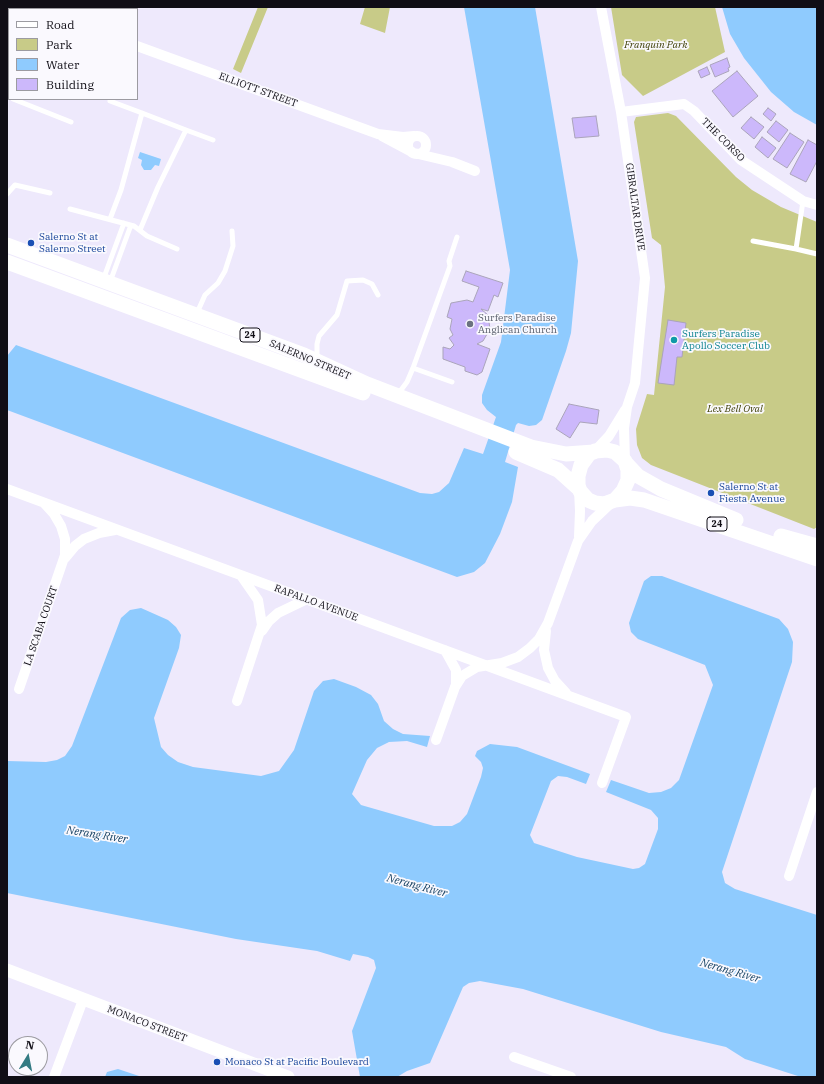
<!DOCTYPE html>
<style>
body{margin:0}
#map{position:relative;width:824px;height:1084px;overflow:hidden;background:#eee9fc;font-family:"IBM Plex Serif",serif}
canvas{display:block}
.frame{position:absolute;inset:0;border:8px solid #100e16;pointer-events:none}
.legend{position:absolute;left:8px;top:8px;width:130px;height:92px;box-sizing:border-box;background:#faf9fe;border:1px solid #9c9ba1;margin:0;padding:5px 7px;list-style:none;font-size:12px;color:#100e16}
.legend li{display:flex;align-items:center;gap:8px;height:20px}
.legend b{width:20px;border:1px solid #9c9ba1}
.north{position:absolute;left:8px;top:1036px;width:40px;height:40px;box-sizing:border-box;background:#faf9fe;border:1px solid #9c9ba1;border-radius:50%;rotate:10deg;font-size:11px;font-weight:700;line-height:16px;text-align:center;color:#100e16}
.north::after{content:'';display:block;margin:auto;width:14px;height:18px;background:#337b83;clip-path:polygon(50% 0,100% 100%,50% 72%,0 100%)}
</style>
<div id="map">
<canvas width="824" height="1084"></canvas>
<div class="frame"></div>
<ul class="legend">
<li><b style="height:5px;background:#fff"></b>Road</li>
<li><b style="height:11px;background:#c8cb88"></b>Park</li>
<li><b style="height:11px;background:#8fcbfe"></b>Water</li>
<li><b style="height:11px;background:#ccb8fb"></b>Building</li>
</ul>
<div class="north">N</div>
</div>
<script>
const g = document.querySelector('canvas').getContext('2d');
g.lineJoin = 'round';
function fill(path, color) { g.fillStyle = color; g.fill(path, 'evenodd'); }
const toPath = rows => new Path2D(rows.map(r => 'M' + r).join(''));
function strokePath(path, color, width, dash) { g.strokeStyle = color; g.lineWidth = width; g.lineCap = dash ? 'butt' : 'round'; g.setLineDash(dash || []); g.stroke(path); }
function write(font, color, halo, rows, align = 'center') {
  g.font = font + ' "IBM Plex Serif",serif'; g.lineWidth = 3.5; g.setLineDash([]); g.textBaseline = 'middle'; g.strokeStyle = halo; g.fillStyle = color; for (const [text, x, y, turn = 0] of rows) {
    g.save(); g.translate(x, y); g.rotate((+turn || 0) * Math.PI / 180); g.textAlign = isNaN(turn) ? turn : align; if (halo) g.strokeText(text, 0, 0); g.fillText(text, 0, 0); g.restore();
  }
}
fill(toPath([
 [258,7,268,7,241,73,233,69],
 [365,7,390,7,385,33,360,24],
 [611,7,715,7,725,52,643,96,622,75],
 [668,113,676,116,736,177,752,190,781,207,817,222,817,527,814,529,651,465,642,458,637,445,636,429,647,394,654,395,665,287,661,245,652,238,634,122,636,117]
]), '#c8cb88');
fill(toPath([
 [464,7,535,7,578,261,571,333,566,351,542,420,536,425,529,426,518,423,516,425,505,462,518,467,512,502,500,534,485,563,474,572,457,577,7,410,7,356,16,345,420,493,432,494,439,492,449,483,464,448,483,454,496,417,487,410,482,403,482,395,501,342,510,270],
 [722,7,817,7,817,125,794,112,771,92,744,58,730,34],
 [140,152,161,159,159,166,155,165,151,170,144,170,141,165,142,160,138,158],
 [651,576,662,576,779,619,788,629,793,642,792,662,722,872,725,883,735,889,817,915,817,1077,801,1077,745,1059,726,1047,661,1032,523,989,480,981,469,983,463,987,430,1063,407,1071,397,1077,360,1077,352,1031,376,968,374,960,368,957,353,954,350,961,317,951,236,939,7,893,7,761,46,762,57,760,65,756,72,746,121,618,130,610,141,608,168,620,176,627,181,635,179,648,154,718,161,747,168,755,178,762,193,767,261,776,279,771,294,750,314,691,323,681,334,679,356,687,371,695,378,704,384,721,393,729,403,734,430,736,427,747,407,741,389,742,377,748,367,760,352,794,361,805,434,826,452,826,460,822,467,814,481,777,483,768,481,762,475,756,477,751,490,744,517,747,590,774,586,784,567,777,558,776,551,781,530,835,534,843,577,857,633,869,639,868,645,864,658,829,658,818,651,810,606,792,611,780,649,793,661,792,671,788,679,780,713,685,705,665,638,639,631,632,629,623,644,581],
 [118,1069,142,1077,105,1077,107,1072]
]), '#8fcbfe');
const building = toPath([
 [727,58,730,67,728,68,729,71,715,77,710,65,727,58],
 [707,67,710,74,701,78,698,71,707,67],
 [737,71,758,96,733,117,712,91,737,71],
 [768,108,776,114,771,121,763,114,768,108],
 [596,116,599,136,575,138,572,118,596,116],
 [751,117,764,127,754,139,741,128,751,117],
 [776,121,788,130,779,142,767,132,776,121],
 [790,133,804,142,787,168,773,159,790,133],
 [762,137,776,148,768,158,755,147,762,137],
 [808,140,817,145,817,161,806,182,790,174,808,140],
 [466,271,503,283,498,297,494,295,488,311,481,309,488,315,490,329,483,341,477,344,490,349,482,372,477,375,465,371,465,367,443,359,443,347,450,349,454,345,449,338,453,335,450,329,452,319,447,317,451,303,467,300,473,302,479,287,462,281,466,271],
 [668,320,686,323,682,357,677,357,674,385,658,383,668,320],
 [569,404,599,410,597,424,580,422,570,438,556,429,569,404]
]);
fill(building, '#ccb8fb');
strokePath(building, '#aaa4ba', 1);
strokePath(toPath([
 [24,9,24,7],
 [113,9,114,7],
 [7,72,9,65],
 [7,94,9,96],
 [13,99,71,122],
 [110,101,142,113],
 [186,130,213,140],
 [7,194,15,185,50,193],
 [803,201,796,249,817,254],
 [70,209,134,226,147,236,177,249],
 [110,219,121,190,142,113,186,130,158,187,140,230],
 [753,241,796,249],
 [103,280,124,223],
 [110,282,131,225],
 [197,313,205,295,218,283,225,271,233,246,232,231],
 [317,359,317,344,319,336,337,315,347,281,363,280,372,284,378,295],
 [413,368,452,382],
 [398,394,407,382,413,368,450,266,449,261,457,237]
]), '#fff', 5);
strokePath(toPath([
 [32,7,37,9],
 [601,7,621,112,645,278,635,383,627,407,624,428,625,461],
 [137,46,378,134,403,137,414,136],
 [621,112,684,104,694,111,741,160,803,201,817,205],
 [382,136,412,152],
 '408 145a9 9 0 1 1 18 0a9 9 0 1 1-18 0Z',
 [414,153,452,162,475,171],
 [595,451,609,436,625,410],
 [7,489,626,717,602,783],
 [579,537,580,511,579,490],
 [65,558,75,546,84,539,99,533,115,530],
 [262,631,269,621,278,613,305,600],
 [546,631,544,650,548,668,555,681,566,693],
 [445,650,456,670,456,685],
 [19,689,65,555,65,539,61,526,54,514,44,503],
 [237,701,262,625,258,600,242,577],
 [436,740,455,687,462,676,477,667,502,663,518,657,530,648,539,639,548,623,578,541,592,521,611,503],
 [789,876,817,792],
 [514,1057,571,1077],
 [54,1077,83,1000]
]), '#fff', 10);
strokePath(toPath([
 [7,970,288,1077]
]), '#fff', 13);
strokePath(toPath([
 [7,245,304,355,367,384,531,447,566,454,594,452],
 [7,262,363,393],
 [607,450,615,452,625,461,628,470,628,480,623,491,615,500,604,504,595,503,588,500,580,491,578,485,578,476,581,465,589,454,595,451,607,450],
 [516,452,558,470,578,488],
 [626,463,638,476,661,489,736,520],
 [615,500,630,498,644,500,817,559],
 [781,536,817,546]
]), '#fff', 15);
for (const [x, y, r, color] of [
 [31,243,4,"#1a4fb4"],
 [470,324,4,"#6b7280"],
 [674,340,4,"#0f9aa8"],
 [711,493,4,"#1a4fb4"],
 [217,1062,4,"#1a4fb4"]
]) { const dot = new Path2D(); dot.arc(x, y, r, 0, 2 * Math.PI); g.fillStyle = color; g.fill(dot); strokePath(dot, '#faf9fe', 1.5); }
for (const [x, y, w] of [
 [250,335,20],
 [717,524,20]
]) { const box = new Path2D(); box.roundRect(x - w / 2, y - 7, w, 14, 3); g.fillStyle = '#faf9fe'; g.fill(box); strokePath(box, '#100e16', 1); }
write('bold 9px', '#100e16', null, [
 ["24",250,335],
 ["24",717,524]
]);
write('italic 10px', '#3d3e03', '#faf9fe', [
 ["Franquin Park",656,45],
 ["Lex Bell Oval",735,409]
]);
write('10px', '#100e16', '#faf9fe', [
 ["ELLIOTT STREET",258,90,20],
 ["THE CORSO",723,140,45],
 ["GIBRALTAR DRIVE",635,207,82],
 ["SALERNO STREET",310,360,23],
 ["RAPALLO AVENUE",316,603,20],
 ["LA SCABA COURT",41,626,-71],
 ["MONACO STREET",147,1024,21]
]);
write('10px', '#164399', '#faf9fe', [
 ["Salerno St at",39,237],
 ["Salerno Street",39,249],
 ["Salerno St at",719,487],
 ["Fiesta Avenue",719,499],
 ["Monaco St at Pacific Boulevard",225,1062]
], 'left');
write('10px', '#5b616d', '#faf9fe', [
 ["Surfers Paradise",478,318],
 ["Anglican Church",478,330]
], 'left');
write('10px', '#0d838f', '#faf9fe', [
 ["Surfers Paradise",682,334],
 ["Apollo Soccer Club",682,346]
], 'left');
write('italic 11px', '#144062', '#faf9fe', [
 ["Nerang River",97,835,9],
 ["Nerang River",417,886,15],
 ["Nerang River",730,971,16]
]);
</script>
